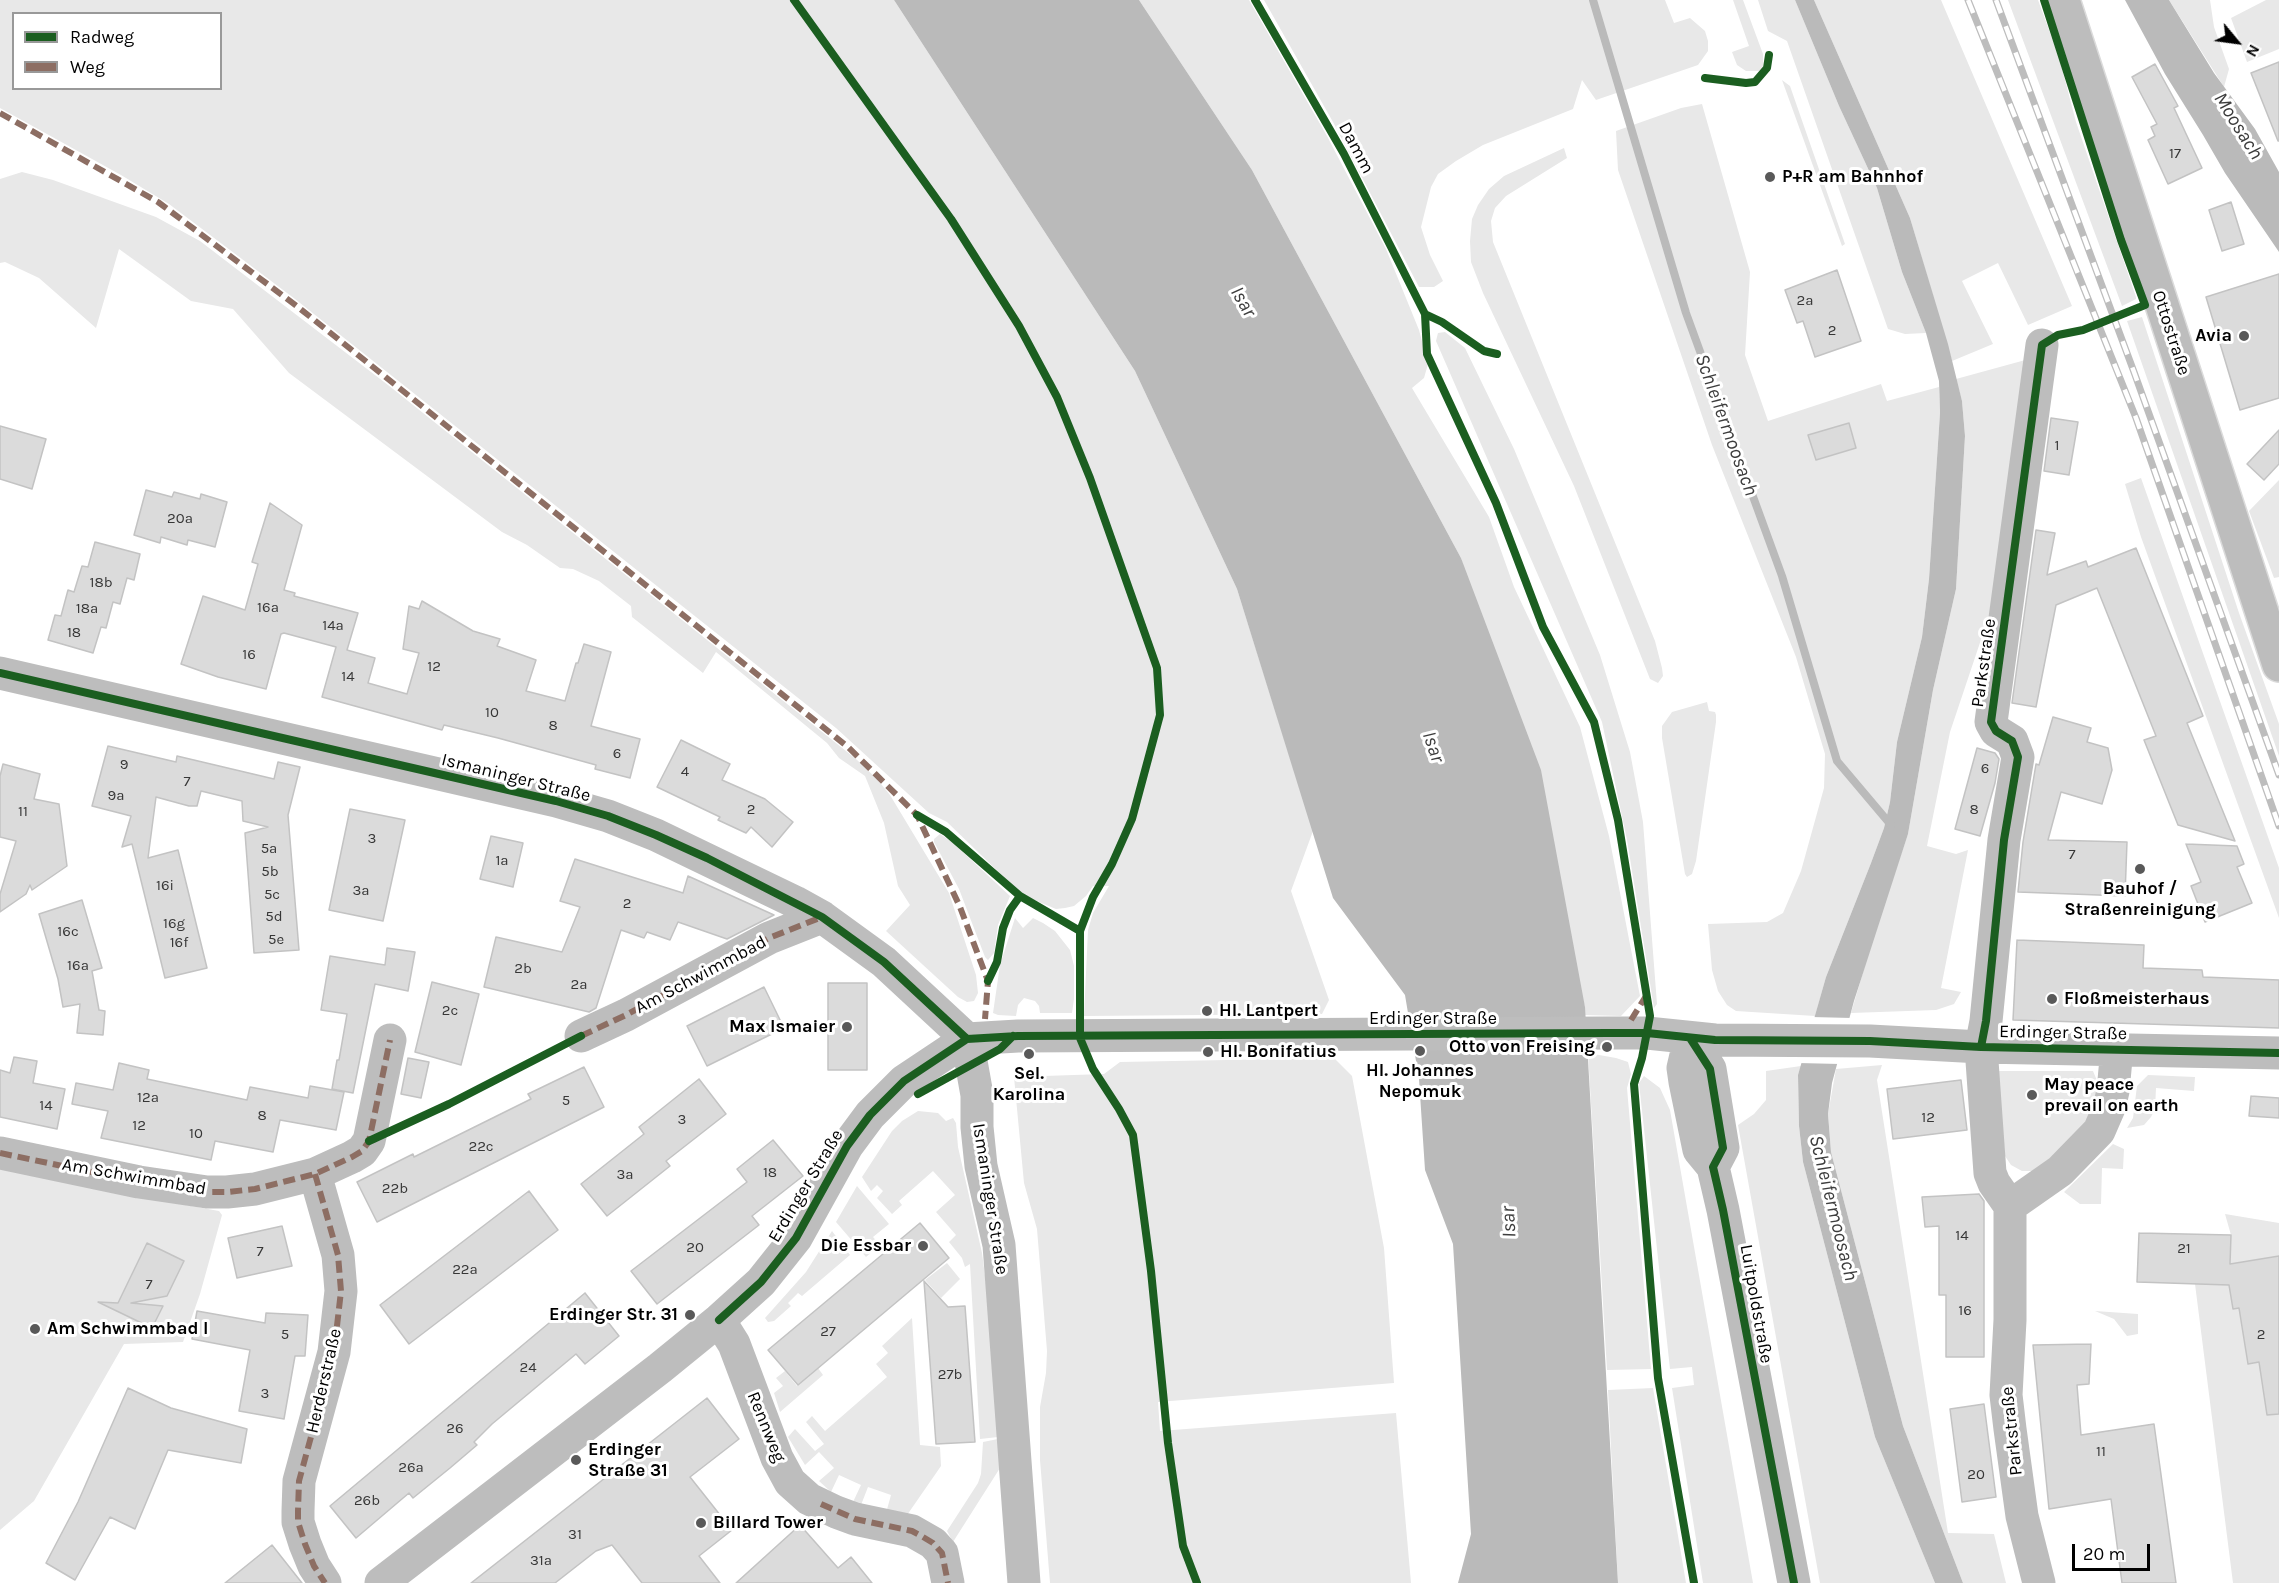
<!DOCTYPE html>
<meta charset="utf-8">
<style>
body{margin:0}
#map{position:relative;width:2279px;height:1583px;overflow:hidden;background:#fff;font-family:Karla,sans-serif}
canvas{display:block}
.legend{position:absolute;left:12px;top:12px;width:210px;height:78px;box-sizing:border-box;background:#fff;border:2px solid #999;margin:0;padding:8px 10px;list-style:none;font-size:18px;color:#000}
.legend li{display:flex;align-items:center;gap:12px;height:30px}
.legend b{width:30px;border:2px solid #999}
.north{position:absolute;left:2207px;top:12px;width:60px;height:60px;-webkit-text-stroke:4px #fff;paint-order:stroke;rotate:119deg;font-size:16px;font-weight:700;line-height:24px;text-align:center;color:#000}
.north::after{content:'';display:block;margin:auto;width:21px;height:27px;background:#000;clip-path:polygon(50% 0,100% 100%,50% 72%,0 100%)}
.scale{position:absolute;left:2072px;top:1544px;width:78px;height:27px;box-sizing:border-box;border:3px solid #000;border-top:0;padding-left:8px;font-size:18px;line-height:21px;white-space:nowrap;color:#000;-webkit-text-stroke:4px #fff;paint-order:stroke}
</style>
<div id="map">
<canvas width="2279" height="1583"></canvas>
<ul class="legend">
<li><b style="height:8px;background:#1b5e20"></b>Radweg</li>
<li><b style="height:8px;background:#8d6e63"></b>Weg</li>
</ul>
<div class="north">N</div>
<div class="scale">20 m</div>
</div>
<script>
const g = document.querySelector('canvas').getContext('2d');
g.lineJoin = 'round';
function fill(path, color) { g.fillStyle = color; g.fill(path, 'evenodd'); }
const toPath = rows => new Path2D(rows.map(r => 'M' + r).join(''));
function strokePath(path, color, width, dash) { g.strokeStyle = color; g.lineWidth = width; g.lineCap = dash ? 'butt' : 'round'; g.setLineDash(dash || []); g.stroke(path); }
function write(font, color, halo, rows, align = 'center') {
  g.font = font + ' Karla,sans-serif'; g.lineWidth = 6; g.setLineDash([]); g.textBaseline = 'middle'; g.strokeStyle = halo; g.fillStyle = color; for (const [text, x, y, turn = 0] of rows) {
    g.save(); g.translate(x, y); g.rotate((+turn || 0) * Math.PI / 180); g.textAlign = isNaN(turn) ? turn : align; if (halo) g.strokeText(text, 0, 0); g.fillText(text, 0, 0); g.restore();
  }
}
fill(toPath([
 [0,0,894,0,1135,371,1237,589,1313,831,1291,891,1329,1000,1322,1014,1084,1016,1088,930,1093,913,1109,886,1093,886,1086,896,1074,906,1065,908,1056,909,1027,897,1013,886,947,822,929,813,836,728,295,299,169,204,121,175,0,108],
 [14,14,220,14,220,88,14,88],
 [1139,0,1249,0,1327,136,1386,249,1419,330,1428,364,1424,378,1412,388,1489,517,1514,587,1580,727,1609,836,1640,996,1621,1016,1585,1015,1585,1007,1461,558,1252,170],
 [1264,0,1665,0,1674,23,1690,18,1705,31,1708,41,1708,51,1698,65,1596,100,1582,80,1573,109,1483,145,1456,161,1438,174,1431,187,1421,227,1430,255,1443,281,1434,287,1419,287,1333,122],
 [1733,0,1743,0,1763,54,1763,66,1759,71,1746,71,1737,65,1732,52,1749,46],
 [1758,0,1795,0,1839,106,1877,188,1902,272,1926,333,1905,334,1888,329,1787,41,1768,31],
 [1814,0,1941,0,2072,306,2028,325,1998,263,1962,281,1993,344,1952,361,1910,218],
 [2008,0,2038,0,2059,57,2076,122,2136,297,2136,299,2122,306],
 [2169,0,2210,0,2214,27,2229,69,2224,87],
 [2266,0,2279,0,2279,49,2247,62,2231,18],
 [1782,80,1790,86,1845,244,1842,246],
 [1702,104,1750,272,1745,355,1768,421,1881,384,1887,401,1939,387,1940,413,1929,579,1922,637,1897,742,1890,802,1884,828,1871,863,1826,977,1815,1016,1736,1011,1727,1005,1718,991,1712,970,1708,924,1767,922,1783,913,1801,871,1824,788,1825,754,1796,657,1712,445,1618,170,1616,131,1681,108],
 [1564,148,1567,158,1506,196,1495,208,1491,221,1493,242,1655,641,1662,668,1663,676,1658,683,1650,679,1574,486,1483,293,1471,262,1470,241,1472,219,1478,205,1489,189,1504,176],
 [22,172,53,180,156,217,200,241,388,385,856,759,877,779,890,795,949,893,976,975,978,993,974,1001,967,1002,958,997,886,931,910,905,898,886,884,823,865,776,839,758,827,743,716,652,703,673,632,617,631,606,599,581,573,569,560,568,527,545,502,532,289,373,233,309,191,301,119,249,96,328,39,278,5,262,0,263,0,179],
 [2142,317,2239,613,2279,724,2279,756,2127,321],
 [1445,332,1465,348,1514,449,1600,655,1630,752,1643,822,1657,1004,1654,1008,1627,840,1602,722,1436,341,1438,333],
 [2029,359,1996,595,1950,732,1927,846,1956,854,1968,850,1941,988,1961,992,1954,1004,1936,1010,1851,1013,1877,925,1908,834,1933,690,1956,589,1965,436,1962,401,1956,379],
 [2141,478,2279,868,2279,918,2141,537,2125,484],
 [2279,480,2279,577,2274,578,2249,511],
 [1707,702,1709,711,1715,712,1716,715,1716,722,1696,861,1692,874,1687,877,1685,874,1662,738,1662,726,1672,712],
 [940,834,952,842,1010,896,998,925,994,953,988,960,985,957,959,889,934,842,934,839],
 [1015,918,1023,928,1033,918,1043,923,1055,931,1070,950,1074,966,1074,999,1072,1013,1040,1013,1039,1006,1035,1001,1024,998,1018,1005,1016,1016,998,1015,993,1013,1000,965],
 [1588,1053,1616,1058,1628,1062,1631,1074,1627,1088,1651,1369,1607,1370],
 [1334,1058,1352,1076,1384,1248,1394,1383,1158,1402,1160,1431,1396,1413,1411,1583,1050,1583,1040,1460,1040,1407,1046,1373,1047,1351,1037,1229,1024,1183,1014,1077,1104,1074,1120,1062],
 [1882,1065,1877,1080,1948,1533,1994,1534,2006,1583,1963,1583,1903,1426,1831,1152,1828,1114,1836,1069],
 [1801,1066,1798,1075,1799,1126,1803,1162,1875,1437,1935,1583,1820,1583,1738,1125,1754,1114,1766,1100,1766,1071],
 [1998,1071,2093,1071,2100,1088,2094,1113,2043,1167,2035,1171,2022,1171,2011,1165,2005,1156],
 [2148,1075,2195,1077,2194,1091,2156,1088,2155,1109,2151,1117,2144,1125,2127,1128,2133,1118,2137,1086],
 [1644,1076,1660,1088,1670,1110,1753,1583,1703,1583,1672,1388,1694,1385,1692,1367,1670,1369,1639,1083],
 [918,1111,938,1113,946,1121,953,1118,956,1123,958,1147,982,1253,989,1307,998,1437,980,1439,970,1264,965,1267,962,1258,949,1242,956,1235,936,1212,955,1195,933,1171,899,1201,902,1205,892,1214,877,1198,883,1191,877,1185,871,1191,862,1177,892,1131,902,1121],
 [2113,1144,2124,1149,2123,1169,2102,1168,2101,1204,2080,1204,2064,1192],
 [0,1166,124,1194,219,1211,222,1215,200,1294,183,1342,124,1344,34,1501,0,1530],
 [857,1186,889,1224,873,1237,880,1245,866,1257,836,1222],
 [2225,1214,2279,1223,2279,1583,2233,1583,2195,1284,2230,1285,2231,1235],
 [832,1231,850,1255,802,1296,798,1293,788,1303,791,1306,774,1321,768,1322,765,1318,806,1272],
 [947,1263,960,1279,941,1298,925,1280],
 [2095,1311,2138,1314,2138,1334,2127,1336,2114,1319],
 [912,1318,920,1445,940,1447,941,1466,905,1518,886,1513,891,1495,868,1487,861,1505,853,1502,861,1485,839,1475,831,1492,819,1481,834,1468,819,1452,805,1465,788,1437,795,1429,815,1451,824,1444,806,1422,812,1416,825,1431,887,1377,876,1364,888,1353,882,1346],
 [818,1368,823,1375,780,1412,774,1393,783,1386,776,1378,785,1371,797,1386],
 [1653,1388,1686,1583,1618,1583,1608,1390],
 [998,1439,1000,1468,953,1542,947,1531,978,1483,981,1474,983,1442]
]), '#e8e8e8');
fill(toPath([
 [894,0,1139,0,1252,170,1461,558,1541,770,1585,1007,1618,1583,1458,1583,1471,1534,1453,1244,1425,1170,1419,1079,1405,995,1333,898,1237,589,1135,371],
 [1795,0,1814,0,1910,218,1948,344,1962,401,1965,436,1956,589,1933,690,1908,834,1854,1001,1832,1083,1828,1114,1831,1152,1903,1426,1963,1583,1935,1583,1875,1437,1803,1162,1799,1126,1798,1075,1826,977,1871,863,1884,828,1890,802,1897,742,1922,637,1929,579,1940,413,1939,381,1926,333,1902,272,1877,188,1839,106],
 [2125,0,2169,0,2214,73,2255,129,2279,172,2279,252,2225,173,2203,135,2165,74]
]), '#bababa');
fill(toPath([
 [1811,1017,1852,1018,1840,1064,1798,1063]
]), '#fff');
strokePath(toPath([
 [1593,0,1686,313,1782,576,1837,761,1891,825]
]), '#bababa', 8);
const building = toPath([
 [2279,62,2279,141,2278,141,2251,73,2279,62],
 [2155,64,2178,106,2174,108,2202,168,2168,184,2148,140,2155,136,2151,127,2157,124,2132,77,2155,64],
 [2231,202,2244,244,2222,251,2209,210,2231,202],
 [1837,270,1861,341,1815,357,1803,321,1797,323,1785,290,1837,270],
 [2279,274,2279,398,2240,410,2206,297,2279,274],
 [2051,418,2078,422,2069,475,2044,471,2051,418],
 [1849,423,1856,448,1816,460,1808,435,1849,423],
 [0,426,46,439,32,489,0,479,0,426],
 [2279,430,2279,464,2264,480,2247,464,2279,430],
 [146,490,172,497,174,492,200,499,201,494,227,502,215,547,188,540,187,545,161,537,160,543,134,535,146,490],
 [270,503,302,525,284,590,295,593,294,596,358,613,347,650,375,658,368,683,407,694,419,653,403,649,409,606,419,609,422,601,473,631,500,639,497,646,536,660,526,691,565,701,576,663,578,663,584,644,611,652,591,726,640,739,630,778,595,769,596,765,498,738,444,725,442,730,322,697,336,647,284,633,281,634,266,689,218,677,181,664,203,596,245,610,258,564,252,562,270,503],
 [2036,530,2055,533,2047,575,2086,561,2088,567,2136,548,2203,716,2187,723,2235,841,2178,825,2144,740,2156,736,2097,588,2056,605,2036,707,2012,703,2036,530],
 [95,542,140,554,134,580,127,578,120,604,113,602,106,628,101,627,93,653,48,640,55,615,61,616,68,590,74,592,82,566,88,567,95,542],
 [2053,717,2091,728,2087,742,2108,748,2112,770,2102,804,2061,792,2048,840,2127,842,2125,896,2018,892,2023,842,2036,764,2039,765,2053,717],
 [681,740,730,764,722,780,765,799,793,822,772,847,751,827,746,833,718,820,720,817,657,787,681,740],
 [108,746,176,762,177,756,274,779,278,762,300,767,288,815,299,950,254,953,245,833,268,827,243,821,242,801,201,791,197,806,189,806,156,797,148,858,178,850,207,968,165,978,132,844,122,847,131,816,92,806,108,746],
 [1977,748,1995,753,1999,759,1995,783,1980,836,1955,829,1977,748],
 [3,764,40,774,34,799,59,804,67,866,32,890,30,885,26,894,0,912,0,894,16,841,0,837,0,776,3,764],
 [350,809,405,820,383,921,329,910,350,809],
 [491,836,523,843,513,887,480,879,491,836],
 [2186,844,2237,846,2244,864,2237,867,2252,903,2205,922,2191,886,2201,882,2186,844],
 [575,859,683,893,688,876,774,915,727,939,678,922,670,940,647,932,644,938,621,930,596,1008,589,1012,484,987,496,937,562,952,580,907,560,901,575,859],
 [82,900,102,968,92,971,99,1010,105,1011,103,1035,77,1033,80,1004,63,1007,58,979,39,914,82,900],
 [2017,940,2144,945,2143,968,2202,970,2203,977,2279,980,2279,1028,2013,1020,2017,940],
 [387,948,415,952,408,991,375,984,353,1093,332,1089,337,1060,339,1060,347,1014,321,1010,330,956,385,965,387,948],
 [432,982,479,994,461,1065,415,1052,432,982],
 [828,983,867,983,867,1070,828,1070,828,983],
 [764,987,784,1028,707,1066,687,1026,764,987],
 [14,1057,37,1061,33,1083,65,1089,57,1129,0,1117,0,1070,10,1073,14,1057],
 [408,1058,429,1062,421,1098,401,1094,408,1058],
 [119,1063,149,1070,147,1079,247,1100,250,1087,308,1098,310,1086,344,1092,336,1130,280,1120,273,1152,215,1141,211,1160,101,1138,108,1111,72,1104,76,1083,113,1090,119,1063],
 [584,1067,604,1107,377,1222,357,1182,413,1154,414,1157,531,1099,528,1094,584,1067],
 [699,1079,726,1114,666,1161,670,1166,607,1216,581,1184,644,1134,639,1127,699,1079],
 [1961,1080,1967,1130,1893,1139,1887,1089,1961,1080],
 [2251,1096,2279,1098,2279,1118,2249,1116,2251,1096],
 [773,1140,803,1176,752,1216,759,1225,657,1304,631,1271,747,1182,737,1169,773,1140],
 [529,1191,558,1230,409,1344,380,1305,529,1191],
 [1979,1194,1984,1201,1984,1357,1946,1357,1946,1295,1939,1295,1939,1226,1925,1227,1922,1197,1979,1194],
 [920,1223,949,1258,798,1385,768,1350,920,1223],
 [282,1226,292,1266,237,1278,228,1238,282,1226],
 [2139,1233,2231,1235,2230,1264,2279,1256,2279,1414,2267,1415,2259,1362,2248,1364,2239,1308,2233,1309,2229,1285,2137,1282,2139,1233],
 [147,1243,184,1261,167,1296,131,1303,163,1306,152,1328,98,1302,118,1303,147,1243],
 [924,1281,948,1307,965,1306,975,1442,936,1444,924,1281],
 [585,1293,619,1336,585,1364,576,1354,492,1424,474,1442,477,1445,450,1468,413,1498,409,1493,356,1538,330,1506,585,1293],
 [197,1311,265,1323,266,1313,308,1315,305,1356,295,1356,284,1419,239,1411,250,1350,192,1339,197,1311],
 [2091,1344,2089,1384,2077,1385,2081,1435,2154,1424,2176,1583,2122,1583,2111,1499,2049,1509,2033,1345,2091,1344],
 [128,1388,171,1408,247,1429,241,1463,168,1450,135,1529,110,1517,75,1580,46,1563,78,1502,128,1388],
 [707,1398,739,1439,690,1477,732,1530,699,1556,720,1583,642,1583,612,1545,596,1551,555,1583,471,1583,707,1398],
 [1984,1404,1996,1497,1962,1502,1950,1409,1984,1404],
 [800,1525,838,1568,851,1557,872,1583,736,1583,800,1525],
 [272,1545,302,1583,225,1583,272,1545]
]);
fill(building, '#dbdbdb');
strokePath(building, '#c3c3c3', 1.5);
const major = toPath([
 [2063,0,2279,665]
]);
strokePath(major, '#dbdbdb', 36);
strokePath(toPath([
 [0,673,556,801,608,816,656,835,795,902,822,917,884,962,967,1039,977,1095,977,1127,981,1166,999,1245,1024,1583],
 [581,1036,626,1015,769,938,822,917],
 [1690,1038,1683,1068,1685,1082,1699,1150,1713,1167,1723,1210,1794,1583],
 [1690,1038,1710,1069,1723,1148,1713,1167],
 [0,1153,139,1182,207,1192,227,1192,255,1189,315,1174,352,1157,362,1151,369,1141,390,1040],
 [315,1174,338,1255,341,1291,334,1352,299,1481,298,1511,298,1522,305,1544,314,1566,325,1583],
 [2010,1206,2060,1171,2099,1131,2109,1108,2113,1091,2117,1048],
 [719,1320,734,1344,777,1458,790,1482,809,1499,836,1512,855,1519,912,1531,933,1543,942,1553,948,1583],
 [381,1583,660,1368,719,1320,761,1282,796,1238,847,1146,870,1115,904,1081,967,1039,1018,1036,1608,1033,1647,1033,1715,1040,1870,1041,1981,1047,2279,1053],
 [2039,1583,2022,1516,2010,1429,2006,1395,2010,1320,2010,1206,1994,1183,1990,1173,1981,1047,1986,1021,2004,840,2018,757,2012,741,1996,731,1991,722,2042,345]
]), '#bdbdbd', 33);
strokePath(major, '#bdbdbd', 33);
const rail = toPath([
 [1968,0,2136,418,2279,826],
 [1996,0,2134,372,2279,775]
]);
strokePath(rail, '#bdbdbd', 7);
strokePath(rail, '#fff', 4.5, [14]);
strokePath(toPath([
 [0,113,158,202,298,307,848,747,917,815,960,907,988,981,985,1019],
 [1631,1020,1646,996],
 [581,1036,626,1015,769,938,822,917],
 [0,1153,139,1182,207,1192,227,1192,255,1189,315,1174,352,1157,362,1151,369,1141,390,1040],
 [315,1174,338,1255,341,1291,334,1352,299,1481,298,1511,298,1522,305,1544,314,1566,325,1583],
 [821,1504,855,1519,912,1531,923,1537,933,1543,942,1553,948,1583]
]), '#8d6e63', 6, [12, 6]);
strokePath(toPath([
 [794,0,951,219,1019,326,1057,397,1090,478,1157,668,1160,715,1132,819,1112,864,1093,897,1080,931,1020,896,946,832,917,815],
 [1255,0,1344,154,1425,314,1427,354,1496,503,1543,627,1594,722,1618,820,1650,1016,1642,1058,1634,1084,1658,1378,1694,1583],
 [1705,78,1746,83,1755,82,1767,68,1769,55],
 [1425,314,1442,322,1484,351,1497,354],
 [0,673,556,801,608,816,656,835,707,858,822,917,884,962,967,1039],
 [1080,931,1080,1038,1093,1069,1119,1109,1133,1135,1151,1271,1168,1443,1183,1546,1197,1583],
 [988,981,997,962,1003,928,1010,910,1020,896],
 [1690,1038,1710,1069,1723,1148,1713,1167,1723,1210,1794,1583],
 [1981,1047,1986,1021,2004,840,2018,757,2012,741,1996,731,1991,722,2042,345,2058,335,2083,330,2145,305,2121,240,2044,0],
 [918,1094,1000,1049,1013,1036],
 [369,1141,449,1104,581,1036],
 [719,1320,761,1282,796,1238,847,1146,870,1115,904,1081,967,1039,1018,1036,1608,1033,1647,1033,1715,1040,1870,1041,1981,1047,2279,1053]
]), '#1b5e20', 8);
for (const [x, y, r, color] of [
 [1770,177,6,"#595959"],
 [2244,336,6,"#595959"],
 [2140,869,6,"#595959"],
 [2052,999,6,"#595959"],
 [1207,1011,6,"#595959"],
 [847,1027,6,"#595959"],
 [1607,1047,6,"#595959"],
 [1420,1051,6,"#595959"],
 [1208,1052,6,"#595959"],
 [1029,1054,6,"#595959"],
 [2032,1095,6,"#595959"],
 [923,1246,6,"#595959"],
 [690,1315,6,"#595959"],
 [35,1329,6,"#595959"],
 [576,1460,6,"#595959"],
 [701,1523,6,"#595959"]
]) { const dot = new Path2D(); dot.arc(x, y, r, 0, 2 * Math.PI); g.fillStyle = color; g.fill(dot); strokePath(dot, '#fff', 2); }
write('15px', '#373737', null, [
 ["17",2175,154],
 ["2a",1805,301],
 ["2",1832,331],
 ["1",2057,446],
 ["20a",180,519],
 ["18b",101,583],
 ["16a",268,608],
 ["18a",87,609],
 ["14a",333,626],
 ["18",74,633],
 ["16",249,655],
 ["12",434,667],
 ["14",348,677],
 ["10",492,713],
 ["8",553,726],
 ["6",617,754],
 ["9",124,765],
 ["6",1985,769],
 ["4",685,772],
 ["7",187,782],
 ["9a",116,796],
 ["2",751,810],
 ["8",1974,810],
 ["11",23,812],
 ["3",372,839],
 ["5a",269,849],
 ["7",2072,855],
 ["1a",502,861],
 ["5b",270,872],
 ["16i",165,886],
 ["3a",361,891],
 ["5c",272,895],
 ["2",627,904],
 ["5d",274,917],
 ["16g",174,924],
 ["16c",68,932],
 ["5e",276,940],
 ["16f",179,943],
 ["16a",78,966],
 ["2b",523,969],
 ["2a",579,985],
 ["2c",450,1011],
 ["12a",148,1098],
 ["5",566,1101],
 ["14",46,1106],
 ["8",262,1116],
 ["12",1928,1118],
 ["3",682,1120],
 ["12",139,1126],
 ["10",196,1134],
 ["22c",481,1147],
 ["18",770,1173],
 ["3a",625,1175],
 ["22b",395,1189],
 ["14",1962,1236],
 ["20",695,1248],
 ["21",2184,1249],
 ["7",260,1252],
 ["22a",465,1270],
 ["7",149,1285],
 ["16",1965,1311],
 ["27",828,1332],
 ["5",285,1335],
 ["2",2261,1335],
 ["24",528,1368],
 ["27b",950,1375],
 ["3",265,1394],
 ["26",455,1429],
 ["11",2101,1452],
 ["26a",411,1468],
 ["20",1976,1475],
 ["26b",367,1501],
 ["31",575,1535],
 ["31a",541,1561]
]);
write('18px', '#000', '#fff', [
 ["Damm",1356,148,62],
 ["Ottostraße",2171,333,72],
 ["Parkstraße",1984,663,-82],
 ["Ismaninger Straße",516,778,14],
 ["Am Schwimmbad",701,975,-28],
 ["Erdinger Straße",1433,1019],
 ["Erdinger Straße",2063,1033,1],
 ["Am Schwimmbad",134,1177,10],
 ["Erdinger Straße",806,1186,-59],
 ["Ismaninger Straße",990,1199,81],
 ["Luitpoldstraße",1756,1304,80],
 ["Herderstraße",324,1381,-77],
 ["Rennweg",766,1427,68],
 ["Parkstraße",2012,1431,-96]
]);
write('bold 18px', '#000', '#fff', [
 ["P+R am Bahnhof",1782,177],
 ["Avia",2232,336,"right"],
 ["Bauhof /",2140,889,"center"],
 ["Straßenreinigung",2140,910,"center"],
 ["Floßmeisterhaus",2064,999],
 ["Hl. Lantpert",1219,1011],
 ["Max Ismaier",835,1027,"right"],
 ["Otto von Freising",1595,1047,"right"],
 ["Hl. Bonifatius",1220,1052],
 ["Hl. Johannes",1420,1071,"center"],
 ["Nepomuk",1420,1092,"center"],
 ["Sel.",1029,1074,"center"],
 ["Karolina",1029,1095,"center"],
 ["May peace",2044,1085],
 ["prevail on earth",2044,1106],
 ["Die Essbar",911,1246,"right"],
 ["Erdinger Str. 31",678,1315,"right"],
 ["Am Schwimmbad I",47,1329],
 ["Erdinger",588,1450],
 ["Straße 31",588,1471],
 ["Billard Tower",713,1523]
], 'left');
write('italic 20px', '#3d3d3d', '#fff', [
 ["Moosach",2238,126,58],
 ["Isar",1243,302,60],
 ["Schleifermoosach",1726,425,70],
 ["Isar",1433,747,71],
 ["Schleifermoosach",1833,1208,76],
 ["Isar",1509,1222,-93]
]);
</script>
